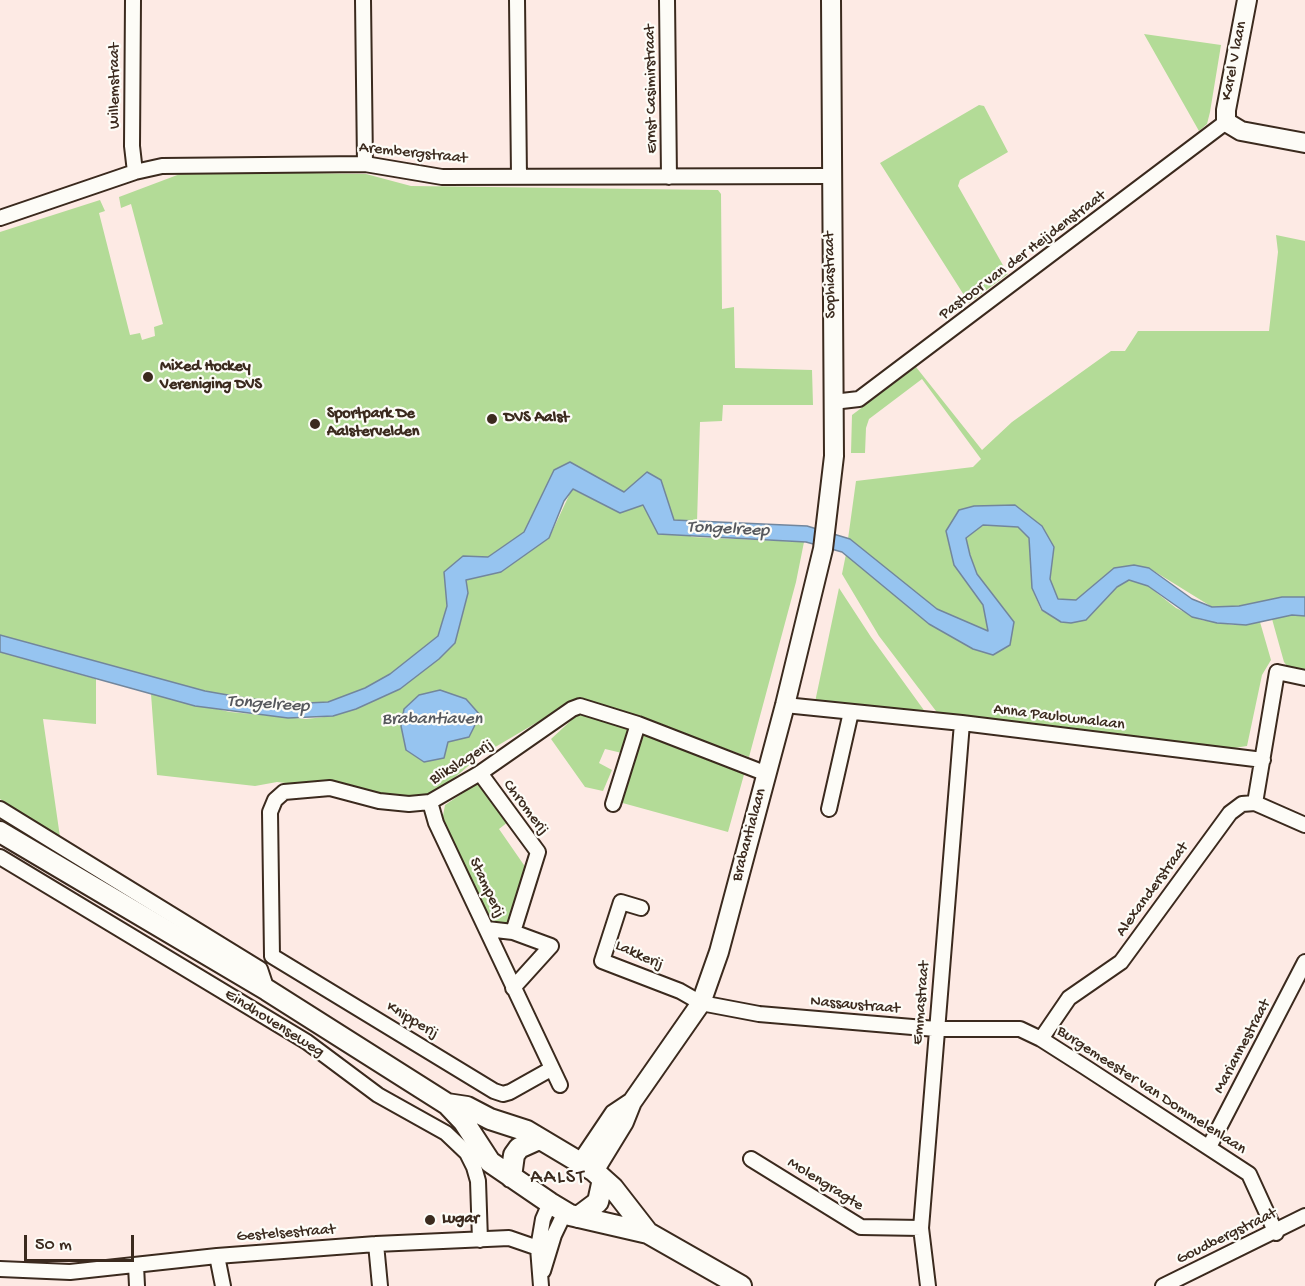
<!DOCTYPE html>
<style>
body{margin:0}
#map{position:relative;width:1305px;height:1286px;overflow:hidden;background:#fdeae4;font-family:"Gochi Hand",sans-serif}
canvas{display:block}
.scale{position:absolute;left:24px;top:1235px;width:110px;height:27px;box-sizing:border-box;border:3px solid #3b2a1e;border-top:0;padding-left:8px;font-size:18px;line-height:21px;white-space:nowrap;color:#3b2a1e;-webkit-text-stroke:4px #fdfcf7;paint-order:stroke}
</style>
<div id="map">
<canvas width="1305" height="1286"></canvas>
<div class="scale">50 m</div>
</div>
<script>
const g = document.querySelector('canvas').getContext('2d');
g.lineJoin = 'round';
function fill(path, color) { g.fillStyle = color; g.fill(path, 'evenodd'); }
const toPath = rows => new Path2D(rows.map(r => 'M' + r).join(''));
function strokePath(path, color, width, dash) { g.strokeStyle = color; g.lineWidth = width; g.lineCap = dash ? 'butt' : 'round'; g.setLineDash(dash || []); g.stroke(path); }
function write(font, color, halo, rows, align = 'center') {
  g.font = font + ' "Gochi Hand",sans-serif'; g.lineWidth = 4.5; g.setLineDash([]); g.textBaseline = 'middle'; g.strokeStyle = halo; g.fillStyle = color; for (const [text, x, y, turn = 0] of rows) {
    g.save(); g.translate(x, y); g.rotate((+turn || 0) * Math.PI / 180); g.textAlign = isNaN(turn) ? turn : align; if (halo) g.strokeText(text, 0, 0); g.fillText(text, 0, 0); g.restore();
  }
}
fill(toPath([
 [1144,34,1221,45,1210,112,1207,124,1199,131],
 [979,105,984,106,1008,152,960,180,958,186,1008,274,969,303,880,163],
 [188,171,366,174,411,186,718,190,721,194,722,309,734,307,735,368,812,370,813,405,723,405,722,421,700,422,697,522,674,520,661,480,624,492,570,462,554,470,524,532,488,557,463,556,445,572,447,606,438,636,390,674,365,688,328,702,307,703,251,699,205,691,0,635,0,232,100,200,105,211,99,213,130,335,140,333,142,340,155,336,154,327,163,324,131,204,121,208,119,197],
 [1276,235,1305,241,1305,597,1282,597,1239,606,1212,607,1149,568,1114,568,1076,600,1058,599,1050,579,1054,547,1042,526,974,506,954,565,983,605,988,631,977,628,937,609,848,539,856,481,973,467,981,459,922,379,869,419,866,428,865,453,851,453,852,415,916,367,982,450,1012,422,1111,351,1125,351,1138,331,1269,331,1278,252],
 [572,489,620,513,643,504,692,537,804,542,796,582,749,757,580,697,480,756,433,796,395,795,277,782,255,786,157,775,151,694,230,712,306,719,333,716,356,709,400,689,439,659,466,580,501,572,549,538],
 [440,690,466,699,468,737,448,742,444,758,424,762,406,750],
 [983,525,1018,527,1029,538,1032,588,1041,610,1061,622,1086,620,1117,587,1129,580,1148,586,1176,608,1201,620,1234,625,1260,622,1271,660,1262,675,1247,746,1228,749,939,715,879,636,842,574,846,554,929,624,973,649,1014,622,977,574,970,555,966,538],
 [839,588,871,637,926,713,815,702],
 [1292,615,1305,616,1305,671,1288,667,1284,662,1272,619],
 [0,652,96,679,96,724,43,719,60,837,0,799],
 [577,715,595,716,631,729,622,753,605,749,599,763,612,770,603,791,585,787,551,739],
 [640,732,745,771,728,832,619,802],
 [479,782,508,822,499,829,526,868,507,924,488,922,442,821,445,805]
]), '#b3db97');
const water = toPath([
 [570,462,624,492,647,472,661,480,674,520,807,526,850,539,937,609,988,631,983,605,954,565,946,531,959,510,974,506,1015,505,1042,526,1054,547,1050,579,1058,599,1076,600,1114,568,1134,565,1149,568,1192,599,1212,607,1239,606,1282,597,1305,597,1305,616,1292,615,1246,625,1217,623,1192,617,1148,586,1129,580,1117,587,1086,620,1071,623,1061,622,1042,610,1032,588,1029,538,1018,527,983,525,966,538,970,555,977,574,1014,622,1010,645,993,655,973,649,929,624,842,552,806,542,658,534,643,505,620,513,573,489,564,501,549,538,501,572,466,580,468,593,455,643,439,659,400,689,356,709,333,716,288,718,195,706,0,652,0,635,205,691,251,699,307,703,328,702,365,688,390,674,438,636,447,606,444,572,463,556,488,557,524,532,554,470,570,462],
 [440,690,466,699,480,715,469,737,448,742,444,758,424,762,406,750,401,726,404,709,419,695,440,690]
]);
fill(water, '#96c4f0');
strokePath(water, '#72869c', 1.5);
const minor = toPath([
 [133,0,132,146,135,172],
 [363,0,365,164],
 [517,0,519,176],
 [667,0,669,177],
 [0,218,135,172,162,166,365,164,442,177,831,176],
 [833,402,859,399,1226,122],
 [785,705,962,723,1263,760],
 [480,773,538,852,513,932],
 [430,802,436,823,560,1085],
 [1255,803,1277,672,1305,678],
 [613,804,638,724],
 [0,809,260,969,267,990],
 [829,809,851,712],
 [0,857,307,1042,378,1095,446,1133,467,1153,474,1167,478,1181,480,1240],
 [641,908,621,902,602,961,680,991,701,1003,759,1014,936,1029,1020,1029,1041,1039,1085,1067,1249,1174,1276,1233],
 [487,929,513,932,551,946,513,988],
 [272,956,270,812,275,800,284,792,330,788,379,801,409,804,430,802,480,773,572,709,580,706,638,724,767,774],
 [272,956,494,1091,503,1094,510,1092,551,1069],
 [1041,1039,1069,998,1121,962,1230,813,1242,804,1255,803,1305,825],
 [1209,1147,1305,962],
 [751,1159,861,1227,921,1228],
 [376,1244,380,1286],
 [217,1256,223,1286],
 [136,1265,137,1286],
 [0,1269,70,1272,217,1256,376,1244,509,1238,538,1248],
 [543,1271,554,1235,565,1212],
 [541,1286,538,1248,543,1219,550,1203],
 [928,1286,921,1228,962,723],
 [1163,1286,1305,1216]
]);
const tertiary = toPath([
 [1247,0,1226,110,1226,122,1241,131,1305,143],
 [581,1163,614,1114,632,1102],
 [594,1171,624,1122,632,1102,701,1003,719,952,785,705,823,549,834,456,831,0]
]);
const secondary = toPath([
 [0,832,267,990,447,1104,464,1122,490,1162,550,1203,570,1215,648,1233,741,1286],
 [447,1104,467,1107,490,1119,527,1131,594,1171,613,1188,648,1233],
 [511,1177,514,1155,519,1148,539,1139],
 [578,1217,598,1202,603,1179]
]);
strokePath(minor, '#3b2a1e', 18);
strokePath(tertiary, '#3b2a1e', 22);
strokePath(secondary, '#3b2a1e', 24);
strokePath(minor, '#fdfcf7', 14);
strokePath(tertiary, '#fdfcf7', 18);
strokePath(secondary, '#fdfcf7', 20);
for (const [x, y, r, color] of [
 [148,377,6,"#3b2a1e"],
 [492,419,6,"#3b2a1e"],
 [315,424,6,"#3b2a1e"],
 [430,1220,6,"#3b2a1e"]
]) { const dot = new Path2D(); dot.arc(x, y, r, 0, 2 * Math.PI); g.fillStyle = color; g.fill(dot); strokePath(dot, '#fdfcf7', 2); }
write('16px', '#3b2a1e', '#fdfcf7', [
 ["Karel V laan",1235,61,-79],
 ["Willemstraat",116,86,-90],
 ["Ernst Casimirstraat",652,89,-91],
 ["Arembergstraat",413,154,6],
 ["Pastoor van der Heijdenstraat",1023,256,-37],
 ["Sophiastraat",831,275,-91],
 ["Anna Paulownalaan",1059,718,7],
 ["Blikslagerij",462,763,-32],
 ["Chromerij",525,808,53],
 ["Brabantialaan",750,835,-75],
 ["Stamperij",486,888,65],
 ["Alexanderstraat",1153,890,-54],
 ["Lakkerij",639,956,24],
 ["Emmastraat",922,1003,-85],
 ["Nassaustraat",855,1006,5],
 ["Knipperij",412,1021,31],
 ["Eindhovenseweg",274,1024,32],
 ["Mariannestraat",1243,1047,-62],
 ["Burgemeester van Dommelenlaan",1151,1091,33],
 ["Molengragte",825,1185,32],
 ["Gestelsestraat",286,1234,-4],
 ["Goudbergstraat",1227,1237,-26]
]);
write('bold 16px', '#3b2a1e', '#fdfcf7', [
 ["Mixed Hockey",160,368],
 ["Vereniging DVS",160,386],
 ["Sportpark De",327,415],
 ["Aalstervelden",327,433],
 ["DVS Aalst",504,419],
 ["Lugar",442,1220]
], 'left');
write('italic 18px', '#56585d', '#fdfcf7', [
 ["Tongelreep",728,530,3],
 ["Tongelreep",268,705,4],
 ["Brabantiaven",432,720]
]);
g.letterSpacing = '1.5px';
write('20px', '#3b2a1e', '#fdfcf7', [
 ["AALST",558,1179]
]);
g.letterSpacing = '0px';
</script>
